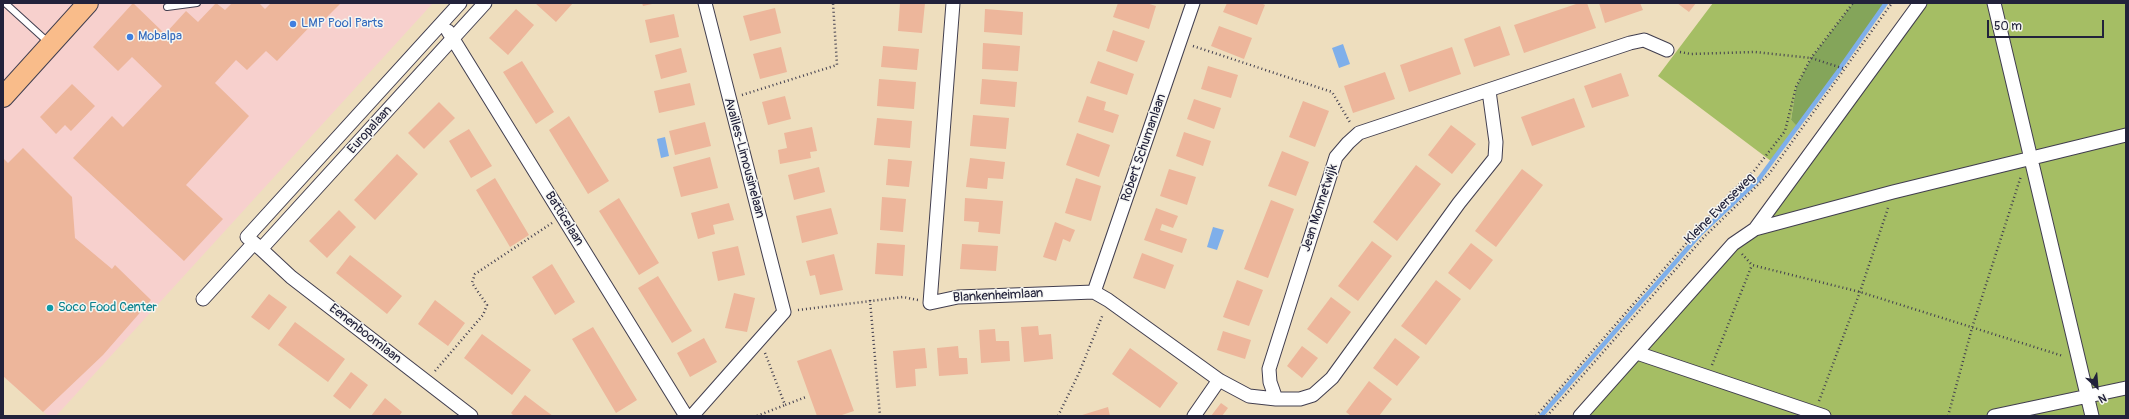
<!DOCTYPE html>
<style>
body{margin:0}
#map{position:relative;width:2129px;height:419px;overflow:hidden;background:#eedebe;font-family:Pangolin,sans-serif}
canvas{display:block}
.frame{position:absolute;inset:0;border:4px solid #22223b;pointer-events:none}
.north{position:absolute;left:2077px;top:367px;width:40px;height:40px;-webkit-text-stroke:3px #f6f6f2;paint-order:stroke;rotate:154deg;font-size:11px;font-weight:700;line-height:16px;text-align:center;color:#22223b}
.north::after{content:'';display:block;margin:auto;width:14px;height:18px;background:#22223b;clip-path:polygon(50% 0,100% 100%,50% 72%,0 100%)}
.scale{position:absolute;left:1987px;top:20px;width:117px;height:18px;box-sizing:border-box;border:2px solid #22223b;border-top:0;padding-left:5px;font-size:12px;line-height:14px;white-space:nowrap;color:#22223b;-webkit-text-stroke:3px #f6f6f2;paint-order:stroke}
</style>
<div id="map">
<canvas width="2129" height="419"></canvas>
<div class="frame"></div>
<div class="north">N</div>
<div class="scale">50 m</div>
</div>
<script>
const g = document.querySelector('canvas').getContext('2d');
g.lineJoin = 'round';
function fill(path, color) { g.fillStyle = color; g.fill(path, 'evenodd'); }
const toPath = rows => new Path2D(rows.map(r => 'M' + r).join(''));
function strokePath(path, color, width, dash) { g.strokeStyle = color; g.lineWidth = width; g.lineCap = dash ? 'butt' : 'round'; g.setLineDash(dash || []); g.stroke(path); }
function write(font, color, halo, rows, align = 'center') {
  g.font = font + ' Pangolin,sans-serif'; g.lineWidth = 3; g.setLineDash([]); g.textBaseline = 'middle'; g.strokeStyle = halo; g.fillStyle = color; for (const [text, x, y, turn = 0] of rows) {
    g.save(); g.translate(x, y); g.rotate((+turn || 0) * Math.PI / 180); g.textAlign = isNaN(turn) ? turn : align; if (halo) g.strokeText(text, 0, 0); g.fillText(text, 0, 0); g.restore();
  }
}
fill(toPath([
 [3,3,433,3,56,416,48,416,3,376]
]), '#f7d0cd');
fill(toPath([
 [1713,3,1853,3,1811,58,1796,87,1791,120,1799,127,1766,172,1701,234,1543,416,1539,416,1700,233,1739,193,1758,178,1771,161,1658,76],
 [1913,3,2126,3,2126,416,1589,416,1740,245]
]), '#a5be64');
fill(toPath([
 [1853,3,1886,3,1797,126,1791,120,1796,87,1811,58]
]), '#84a55a');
fill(toPath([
 [1343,44,1350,64,1339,68,1332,48],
 [665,137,669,156,661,158,657,139],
 [1213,227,1224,230,1217,250,1207,247]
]), '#7fafea');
strokePath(toPath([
 [1841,67,1886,3],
 [1541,416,1701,233,1759,179,1840,69]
]), '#7fafea', 4.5);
fill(toPath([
 [133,3,165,34,186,11,198,22,216,3,225,10,232,3,259,3,265,9,271,3,341,3,323,21,319,17,277,61,266,51,247,70,236,60,215,83,249,116,186,185,223,219,184,261,73,158,112,116,123,127,162,86,132,57,118,71,93,47],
 [535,3,573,3,556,22],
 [642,3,652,3,652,4,643,6],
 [900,3,925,3,922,33,898,31],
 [1118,3,1146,3,1156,6,1149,29,1113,17],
 [1227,3,1261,3,1265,5,1257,25,1223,12],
 [1579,3,1587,3,1596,28,1524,53,1514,25],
 [1599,3,1640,3,1643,10,1605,23],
 [1677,3,1696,3,1689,12],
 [775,8,781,33,750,41,743,16],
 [516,9,534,25,508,55,489,38],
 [985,9,1023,12,1022,35,984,32],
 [674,14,679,37,650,43,645,20],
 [1219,26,1252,38,1244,59,1211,46],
 [1500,26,1510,55,1474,67,1464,39],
 [1113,30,1145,41,1137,62,1106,51],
 [983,43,1020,46,1018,71,982,69],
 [883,46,919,49,917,70,881,67],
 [781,47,787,72,760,79,753,54],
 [1452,47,1461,74,1409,92,1400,65],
 [681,48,687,72,661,79,655,55],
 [522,61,554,112,536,124,503,72],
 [1098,61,1134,74,1127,95,1090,83],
 [1208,66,1238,75,1231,98,1201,89],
 [1385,72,1395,99,1353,113,1344,86],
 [1621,73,1629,96,1592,108,1584,86],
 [879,79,916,82,914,109,877,106],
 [982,79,1017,82,1015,107,980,104],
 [690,83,695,105,659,113,654,91],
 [72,84,95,106,71,131,65,125,56,134,40,117],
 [785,96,791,119,768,125,762,102],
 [1087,96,1106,102,1104,110,1119,115,1113,133,1078,122],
 [1574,98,1585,127,1532,146,1521,117],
 [1194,99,1221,108,1214,129,1187,119],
 [1303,101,1329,111,1315,147,1289,137],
 [439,102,455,118,424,149,408,133],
 [973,115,1009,118,1006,149,970,146],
 [569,116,609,181,588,194,549,130],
 [877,118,912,121,910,148,874,145],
 [705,122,711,146,675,155,669,131],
 [1451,125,1476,144,1452,174,1428,155],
 [812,127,817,151,810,152,811,158,780,164,778,150,787,148,784,133],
 [469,129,492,166,471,178,449,141],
 [1184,132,1211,141,1203,166,1176,156],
 [1077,133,1110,145,1099,177,1066,165],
 [23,148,72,197,75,238,112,269,115,265,151,300,103,355,43,412,3,376,3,158,8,163],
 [1282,151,1309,162,1296,196,1268,186],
 [397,154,418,174,375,220,354,200],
 [710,157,718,188,681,197,673,167],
 [970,158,1005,162,1003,179,988,178,987,189,966,187],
 [888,159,912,161,909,187,886,185],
 [1416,165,1441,184,1397,241,1373,222],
 [819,167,825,192,794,200,788,175],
 [1169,169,1196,177,1187,205,1160,196],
 [1522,169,1543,185,1496,247,1475,231],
 [495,178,529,235,510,247,476,190],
 [1076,178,1101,186,1091,221,1065,213],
 [882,197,906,199,903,232,880,230],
 [619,198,659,263,639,275,599,211],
 [965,198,1003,201,1000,234,978,232,979,222,964,221],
 [1271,200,1294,209,1268,278,1244,269],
 [729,203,734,220,713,225,715,234,698,239,691,213],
 [831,208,838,234,802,243,796,216],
 [1156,208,1178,216,1173,228,1162,224,1160,230,1187,239,1182,253,1144,240],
 [339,210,356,227,327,258,309,241],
 [1055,222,1075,230,1070,242,1063,239,1056,261,1043,257],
 [1372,241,1392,256,1358,301,1338,286],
 [877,243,905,245,903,276,875,274],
 [1471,243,1493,260,1470,290,1448,273],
 [962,244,998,246,996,271,960,269],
 [738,246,745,275,718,281,712,252],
 [1142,253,1174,265,1165,289,1133,278],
 [834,254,843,290,820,295,815,275,810,276,806,261],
 [350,255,402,296,387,314,336,273],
 [552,264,575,302,555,315,532,277],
 [658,276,692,331,672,343,638,288],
 [1237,280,1263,290,1249,326,1223,317],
 [1436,280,1461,299,1426,345,1401,326],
 [734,293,755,298,747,332,725,328],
 [269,294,287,307,269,330,251,317],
 [1331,297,1351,312,1327,344,1307,329],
 [435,300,465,323,448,346,418,324],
 [295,322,345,359,328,382,278,345],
 [1038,326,1039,335,1051,334,1053,359,1024,362,1021,327],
 [593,327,637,400,616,413,572,339],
 [995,329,996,341,1009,341,1010,361,981,363,979,330],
 [1223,331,1251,340,1245,359,1217,350],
 [482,334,531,370,512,395,464,358],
 [704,338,717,362,690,377,677,353],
 [1395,338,1420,357,1397,386,1373,368],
 [958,346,959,358,967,358,968,374,939,376,937,348],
 [1302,346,1318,358,1302,378,1287,366],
 [925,348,927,368,915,369,916,386,896,388,893,351],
 [1130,348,1178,383,1160,408,1112,374],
 [831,349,854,411,839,416,817,416,797,361],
 [351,372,368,385,350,409,333,396],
 [1369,381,1392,399,1379,416,1351,416,1346,412],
 [525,395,542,408,553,416,514,416,511,413],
 [385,398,402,412,399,416,371,416],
 [1221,403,1228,408,1222,416,1211,416],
 [1108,407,1110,416,1079,416]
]), '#edb69b');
const lane = toPath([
 [5,3,49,43],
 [167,7,197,3]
]);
const street = toPath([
 [460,3,247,237,261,249,485,3],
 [953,3,930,303,958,297,1094,292,1108,300,1219,380,1249,396,1276,399,1300,399,1313,395,1332,378,1459,203,1495,158,1496,142,1489,91],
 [1994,3,2092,416],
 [448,31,686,416],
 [1755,229,1920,3],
 [261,249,291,277,471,416],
 [1094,292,1193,3],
 [203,299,254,243],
 [1637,353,1824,416],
 [1276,399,1270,382,1269,369,1336,157,1348,143,1359,133,1630,43,1644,40,1667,50],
 [692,416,784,312,705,3],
 [1194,416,1219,380],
 [1580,416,1733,244,1755,229,1893,192,2126,135],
 [1994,416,2126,388]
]);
const primary = toPath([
 [3,97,88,3]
]);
strokePath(lane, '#413e4f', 8);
strokePath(street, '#413e4f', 15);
strokePath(primary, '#413e4f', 22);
strokePath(toPath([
 [1193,46,1332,92,1351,124],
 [1680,52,1691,54,1755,52,1811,58,1845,69],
 [742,95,837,65,833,3],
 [1742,254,1752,265,1860,292,2063,356],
 [870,300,880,416],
 [798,310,903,297,918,300],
 [765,353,785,405,806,397],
 [1712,365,1752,265],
 [435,371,483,315,487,305,472,283,475,274,552,223],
 [1819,401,1860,292,1888,208],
 [757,416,785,405],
 [1058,416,1079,373,1103,314],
 [1536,416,1730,193,1754,171,1785,131,1796,87,1811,58,1853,3],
 [1547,416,1704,237,1769,174,1892,3],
 [1948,416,1972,328,2021,176]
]), '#413e4f', 2.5, [1, 3]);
strokePath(lane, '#fff', 6);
strokePath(street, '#fff', 13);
strokePath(primary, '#f9bc8a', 20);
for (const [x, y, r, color] of [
 [293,24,4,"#3f7fe0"],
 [130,37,4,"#3f7fe0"],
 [50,308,4,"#0f9aa8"]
]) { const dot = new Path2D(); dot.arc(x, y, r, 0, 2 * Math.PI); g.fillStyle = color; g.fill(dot); strokePath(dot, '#f6f6f2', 1.5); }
write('13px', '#366cbe', '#f6f6f2', [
 ["LMP Pool Parts",301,24],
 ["Mobalpa",138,37]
], 'left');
write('13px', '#22223b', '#f6f6f2', [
 ["Europalaan",370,130,-48],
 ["Robert Schumanlaan",1144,148,-71],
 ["Availles-Limousinelaan",744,158,75],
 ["Jean Monnetwijk",1320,208,-72],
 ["Kleine Everseweg",1720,209,-45],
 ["Batticelaan",564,219,58],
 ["Blankenheimlaan",998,296,-3],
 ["Eenenboomlaan",365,334,38]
]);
write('13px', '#0d838f', '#f6f6f2', [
 ["Soco Food Center",58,308]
], 'left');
</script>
